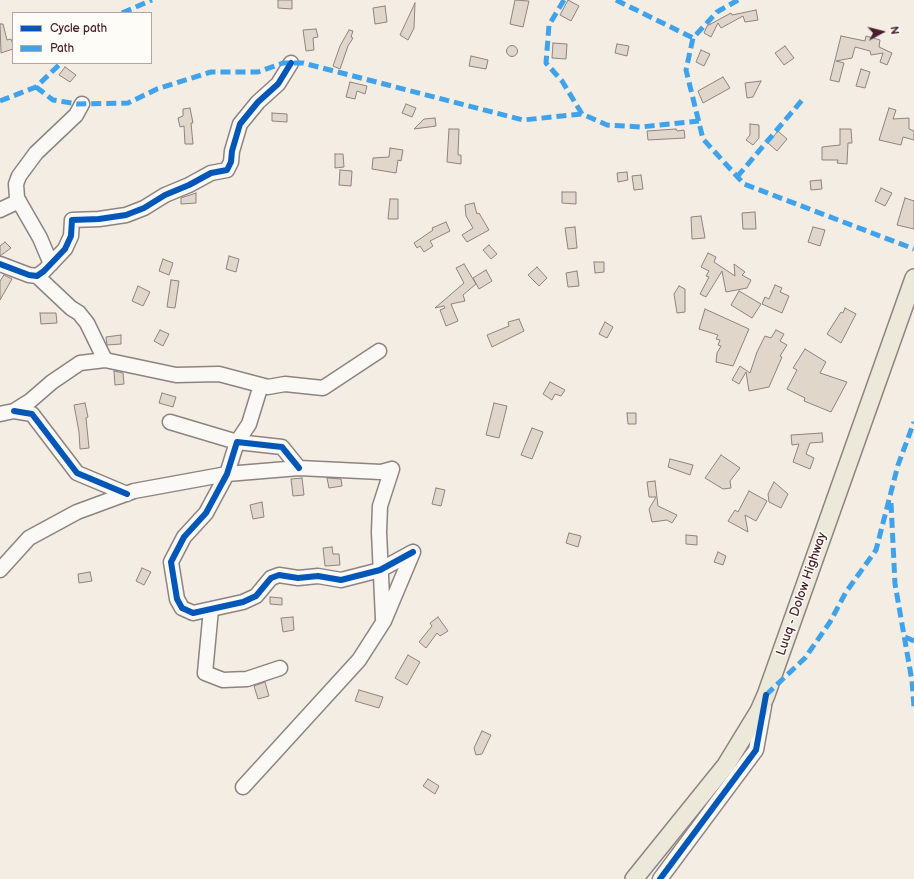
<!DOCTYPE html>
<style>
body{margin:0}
#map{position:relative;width:914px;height:879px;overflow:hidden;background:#f3ede3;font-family:"Balsamiq Sans",sans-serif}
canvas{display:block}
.legend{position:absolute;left:12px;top:12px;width:140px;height:52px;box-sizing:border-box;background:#fdfcf7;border:1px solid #b5a4a5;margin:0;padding:5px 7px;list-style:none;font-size:12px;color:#4a1f2b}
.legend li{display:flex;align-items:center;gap:8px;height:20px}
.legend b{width:20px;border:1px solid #b5a4a5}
.north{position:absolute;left:862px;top:12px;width:40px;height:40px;-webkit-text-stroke:3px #fdfcf7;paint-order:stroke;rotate:83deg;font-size:11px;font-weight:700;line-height:16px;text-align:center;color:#4a1f2b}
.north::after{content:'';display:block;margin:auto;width:14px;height:18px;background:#4a1f2b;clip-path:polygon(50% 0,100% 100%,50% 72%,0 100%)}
</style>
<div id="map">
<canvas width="914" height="879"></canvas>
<ul class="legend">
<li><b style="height:5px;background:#0057b8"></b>Cycle path</li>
<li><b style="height:5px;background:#40a2eb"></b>Path</li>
</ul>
<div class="north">N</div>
</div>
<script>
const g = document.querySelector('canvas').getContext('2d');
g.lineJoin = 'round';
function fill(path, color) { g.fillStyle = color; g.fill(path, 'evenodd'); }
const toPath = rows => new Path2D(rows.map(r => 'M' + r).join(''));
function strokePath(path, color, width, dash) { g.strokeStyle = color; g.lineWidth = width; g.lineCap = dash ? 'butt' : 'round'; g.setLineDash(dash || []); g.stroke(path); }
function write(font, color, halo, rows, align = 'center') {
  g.font = font + ' "Balsamiq Sans",sans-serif'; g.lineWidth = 3; g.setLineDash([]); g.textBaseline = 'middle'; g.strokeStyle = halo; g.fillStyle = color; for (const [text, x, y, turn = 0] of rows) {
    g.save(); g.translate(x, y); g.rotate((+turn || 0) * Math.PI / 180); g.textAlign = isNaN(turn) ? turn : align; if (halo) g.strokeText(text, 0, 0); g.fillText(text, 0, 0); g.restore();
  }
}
const building = toPath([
 [278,0,292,0,292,9,278,8,278,0],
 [515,0,529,1,523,27,510,24,515,0],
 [568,0,579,6,571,21,560,15,568,0],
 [415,3,414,28,408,40,400,35,415,3],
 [385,6,387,22,375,24,373,8,385,6],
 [756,10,758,20,745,22,743,16,721,28,718,23,711,37,704,33,707,26,731,13,732,15,756,10],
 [0,24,3,24,7,40,11,39,13,44,13,49,1,53,0,24],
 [316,29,318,37,313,38,314,50,306,51,303,30,316,29],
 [349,30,353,31,351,37,353,38,348,46,340,69,333,66,340,46,349,30],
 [841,36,865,41,866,36,880,40,879,47,892,53,887,65,880,62,883,53,871,55,870,51,855,47,852,58,836,61,844,63,839,82,830,80,841,36],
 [553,43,567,44,566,59,552,58,553,43],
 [617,44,629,46,627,56,615,53,617,44],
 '506.5 51a5.5 5.5 0 1 1 11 0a5.5 5.5 0 1 1-11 0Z',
 [785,46,794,58,784,65,775,53,785,46],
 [701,50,710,54,704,66,696,62,701,50],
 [471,56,488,60,486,69,469,66,471,56],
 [65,67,76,75,70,82,59,75,65,67],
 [861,69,870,72,865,88,856,86,861,69],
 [723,77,730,88,703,103,698,91,723,77],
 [761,81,753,97,747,98,745,83,761,81],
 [350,82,367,86,365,94,357,91,355,99,346,97,350,82],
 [406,104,416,108,412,117,402,113,406,104],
 [190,108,193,123,191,123,193,144,185,144,184,126,180,127,178,118,183,116,183,109,190,108],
 [889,108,896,110,893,119,909,118,909,129,914,131,914,140,903,137,901,145,879,140,889,108],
 [272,113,287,114,287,122,272,121,272,113],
 [435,118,436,126,414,129,424,119,435,118],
 [750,124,759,125,759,138,753,145,746,140,750,135,750,124],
 [449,129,459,129,458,155,461,155,461,164,447,162,449,129],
 [676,129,677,131,684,130,685,138,648,140,647,131,676,129],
 [840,129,851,129,852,143,848,143,847,164,837,163,838,160,822,160,822,147,840,145,840,129],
 [778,131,787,139,777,151,768,143,778,131],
 [390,148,403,150,401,161,398,160,396,173,372,169,373,158,389,157,390,148],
 [335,154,343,154,344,167,335,168,335,154],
 [340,170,352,171,351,186,339,185,340,170],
 [627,172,628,180,618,182,617,173,627,172],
 [641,175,643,189,634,190,632,176,641,175],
 [821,180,822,189,811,190,810,181,821,180],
 [881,188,892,193,885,206,875,201,881,188],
 [562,192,576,192,576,204,562,203,562,192],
 [196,193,196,203,181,204,181,198,196,193],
 [905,198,914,201,914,229,897,225,905,198],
 [390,199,398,199,398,219,388,219,390,199],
 [474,203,477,214,479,213,489,230,467,242,462,235,473,228,466,216,465,205,474,203],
 [755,212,756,229,743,229,742,213,755,212],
 [701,216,705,238,692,239,691,217,701,216],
 [446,222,450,231,430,241,433,246,424,252,420,246,417,248,414,243,433,230,432,228,446,222],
 [575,227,577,248,568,249,565,228,575,227],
 [813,227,825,230,820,246,808,242,813,227],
 [5,242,11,248,0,256,0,246,5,242],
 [489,245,497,254,491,259,483,250,489,245],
 [708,253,716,257,714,262,735,276,734,264,745,272,742,275,751,280,747,288,726,292,722,271,706,297,700,294,709,277,706,276,709,271,701,267,708,253],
 [229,256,239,259,236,272,226,269,229,256],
 [163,259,173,263,169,275,159,271,163,259],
 [594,262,604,262,604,272,595,273,594,262],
 [464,264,476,284,463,295,465,301,451,304,458,321,446,326,440,310,445,308,444,306,435,308,464,283,456,268,464,264],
 [537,267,547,278,539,286,528,275,537,267],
 [486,270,492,281,479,289,473,278,486,270],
 [577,271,579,286,568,287,566,273,577,271],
 [4,275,12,279,0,300,0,281,4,275],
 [171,280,179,281,175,308,167,307,171,280],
 [775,285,782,288,780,292,789,296,782,313,762,304,765,297,769,299,775,285],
 [138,286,150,292,143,306,132,301,138,286],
 [679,286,685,289,685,312,677,313,674,294,679,286],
 [739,291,761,304,752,318,731,305,739,291],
 [845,308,856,314,841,343,827,334,841,312,843,313,845,308],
 [705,309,749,329,733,366,716,362,717,353,721,346,718,345,720,340,716,339,718,335,699,329,705,309],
 [40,313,56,313,57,323,41,324,40,313],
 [519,319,524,331,492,347,487,335,509,326,508,322,519,319],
 [605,322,613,327,607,338,599,334,605,322],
 [160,330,169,334,163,346,154,341,160,330],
 [776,330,784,334,780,341,787,345,780,356,782,357,769,387,749,391,746,372,739,384,732,380,740,366,750,373,757,352,765,336,771,338,776,330],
 [121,335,121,344,107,345,106,337,121,335],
 [805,349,826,362,820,373,847,382,831,412,804,401,805,398,787,389,797,370,793,368,805,349],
 [114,371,123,373,124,384,115,385,114,371],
 [550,382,565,390,561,396,555,394,552,400,543,394,550,382],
 [162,393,176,397,173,407,159,403,162,393],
 [85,403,88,417,86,418,89,448,80,449,79,432,74,405,85,403],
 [494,403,507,406,499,438,486,435,494,403],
 [627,413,636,413,636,424,628,424,627,413],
 [532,428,543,432,532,459,521,455,532,428],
 [822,433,823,442,810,443,806,454,814,458,810,469,793,462,799,444,792,445,791,435,822,433],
 [721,455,740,468,730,481,731,488,723,489,705,478,721,455],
 [670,459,693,465,690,475,668,467,670,459],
 [302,478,304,495,293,496,291,479,302,478],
 [327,478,341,479,342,486,329,488,327,478],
 [655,481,658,506,677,515,672,523,667,520,652,522,649,509,656,497,649,497,647,482,655,481],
 [774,482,788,494,781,508,769,502,768,494,774,482],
 [436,488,445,490,441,506,432,504,436,488],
 [749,491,767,501,756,521,745,515,748,532,728,521,735,510,738,512,749,491],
 [262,502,264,517,253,519,250,505,262,502],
 [569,533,581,536,578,547,566,543,569,533],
 [686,535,697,536,697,545,686,544,686,535],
 [332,547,333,554,339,554,340,565,325,566,323,548,332,547],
 [718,552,726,556,723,565,714,562,718,552],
 [142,568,151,572,144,585,136,581,142,568],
 [90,572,92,581,79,583,78,574,90,572],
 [270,597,282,598,282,605,270,604,270,597],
 [293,617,294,630,283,632,281,618,293,617],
 [438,617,448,631,440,636,437,633,426,648,419,642,432,626,430,623,438,617],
 [408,655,420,662,407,685,395,678,408,655],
 [265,682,269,696,258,699,254,686,265,682],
 [359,690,383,697,379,708,355,701,359,690],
 [482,731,491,735,482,754,476,755,474,748,482,731],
 [428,779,439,786,435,794,423,786,428,779]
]);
fill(building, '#e0d6c9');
strokePath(building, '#8e8381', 1);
const minor = toPath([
 [0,210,19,201],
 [0,264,29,275,37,276,44,271,65,249,71,236,72,220,99,219,126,215,144,208,165,195,189,185,211,173,227,170,231,162,232,151,240,124,258,102,278,84,291,63],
 [51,264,40,238,17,198,16,184,19,176,36,153,76,115,82,104],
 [37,276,71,308,79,313,87,323,105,360],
 [14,411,32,414,77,473,127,494],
 [0,414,14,411,30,401,52,382,80,363,105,360,176,375,219,374,268,387,285,384,323,388,379,351],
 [170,422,237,442,249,424,261,385],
 [299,468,282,447,237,442,227,474,206,513,184,537,171,562,177,599,182,608,193,613,243,602,256,596,271,578,279,575,298,578,318,576,341,580,380,570,413,552],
 [0,570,29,538,77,512,134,491,227,474,299,468,381,472,392,469],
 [211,609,205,673,223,680,247,679,280,668],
 [383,619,379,532,380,506,392,469],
 [243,787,359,660,384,621,413,552],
 [660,879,756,750,764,706]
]);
const major = toPath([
 [634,879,726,765,759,711,766,695,914,278]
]);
strokePath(minor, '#8e8381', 17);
strokePath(major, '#8e8381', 20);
strokePath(minor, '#faf9f6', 14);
strokePath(major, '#ece8da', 17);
strokePath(toPath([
 [564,0,549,25,546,63,562,81,582,114,607,125,641,127,699,121],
 [616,0,693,38],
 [738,0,717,12,693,38,686,70,703,139,744,184,914,249],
 [122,13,152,0],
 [36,87,53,100,78,104,128,103,157,89,211,72,258,72,283,63,303,63,523,120,582,114],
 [0,101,36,87,61,63],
 [737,177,803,99],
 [891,503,895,584,912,681,914,707],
 [905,637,914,641],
 [766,695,805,658,830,622,846,592,876,550,898,465,914,422]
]), '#40a2eb', 5, [10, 5]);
strokePath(toPath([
 [0,264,29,275,37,276,44,271,65,249,71,236,72,220,99,219,126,215,144,208,165,195,189,185,211,173,227,170,231,162,232,151,240,124,258,102,278,84,291,63],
 [14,411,32,414,77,473,127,494],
 [299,468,282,447,237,442,227,474,206,513,184,537,171,562,177,599,182,608,193,613,243,602,256,596,271,578,279,575,298,578,318,576,341,580,380,570,413,552],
 [660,879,756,750,766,695]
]), '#0057b8', 6);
write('13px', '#4a1f2b', '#fdfcf7', [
 ["Luuq - Dolow Highway",802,594,-71]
]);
</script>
